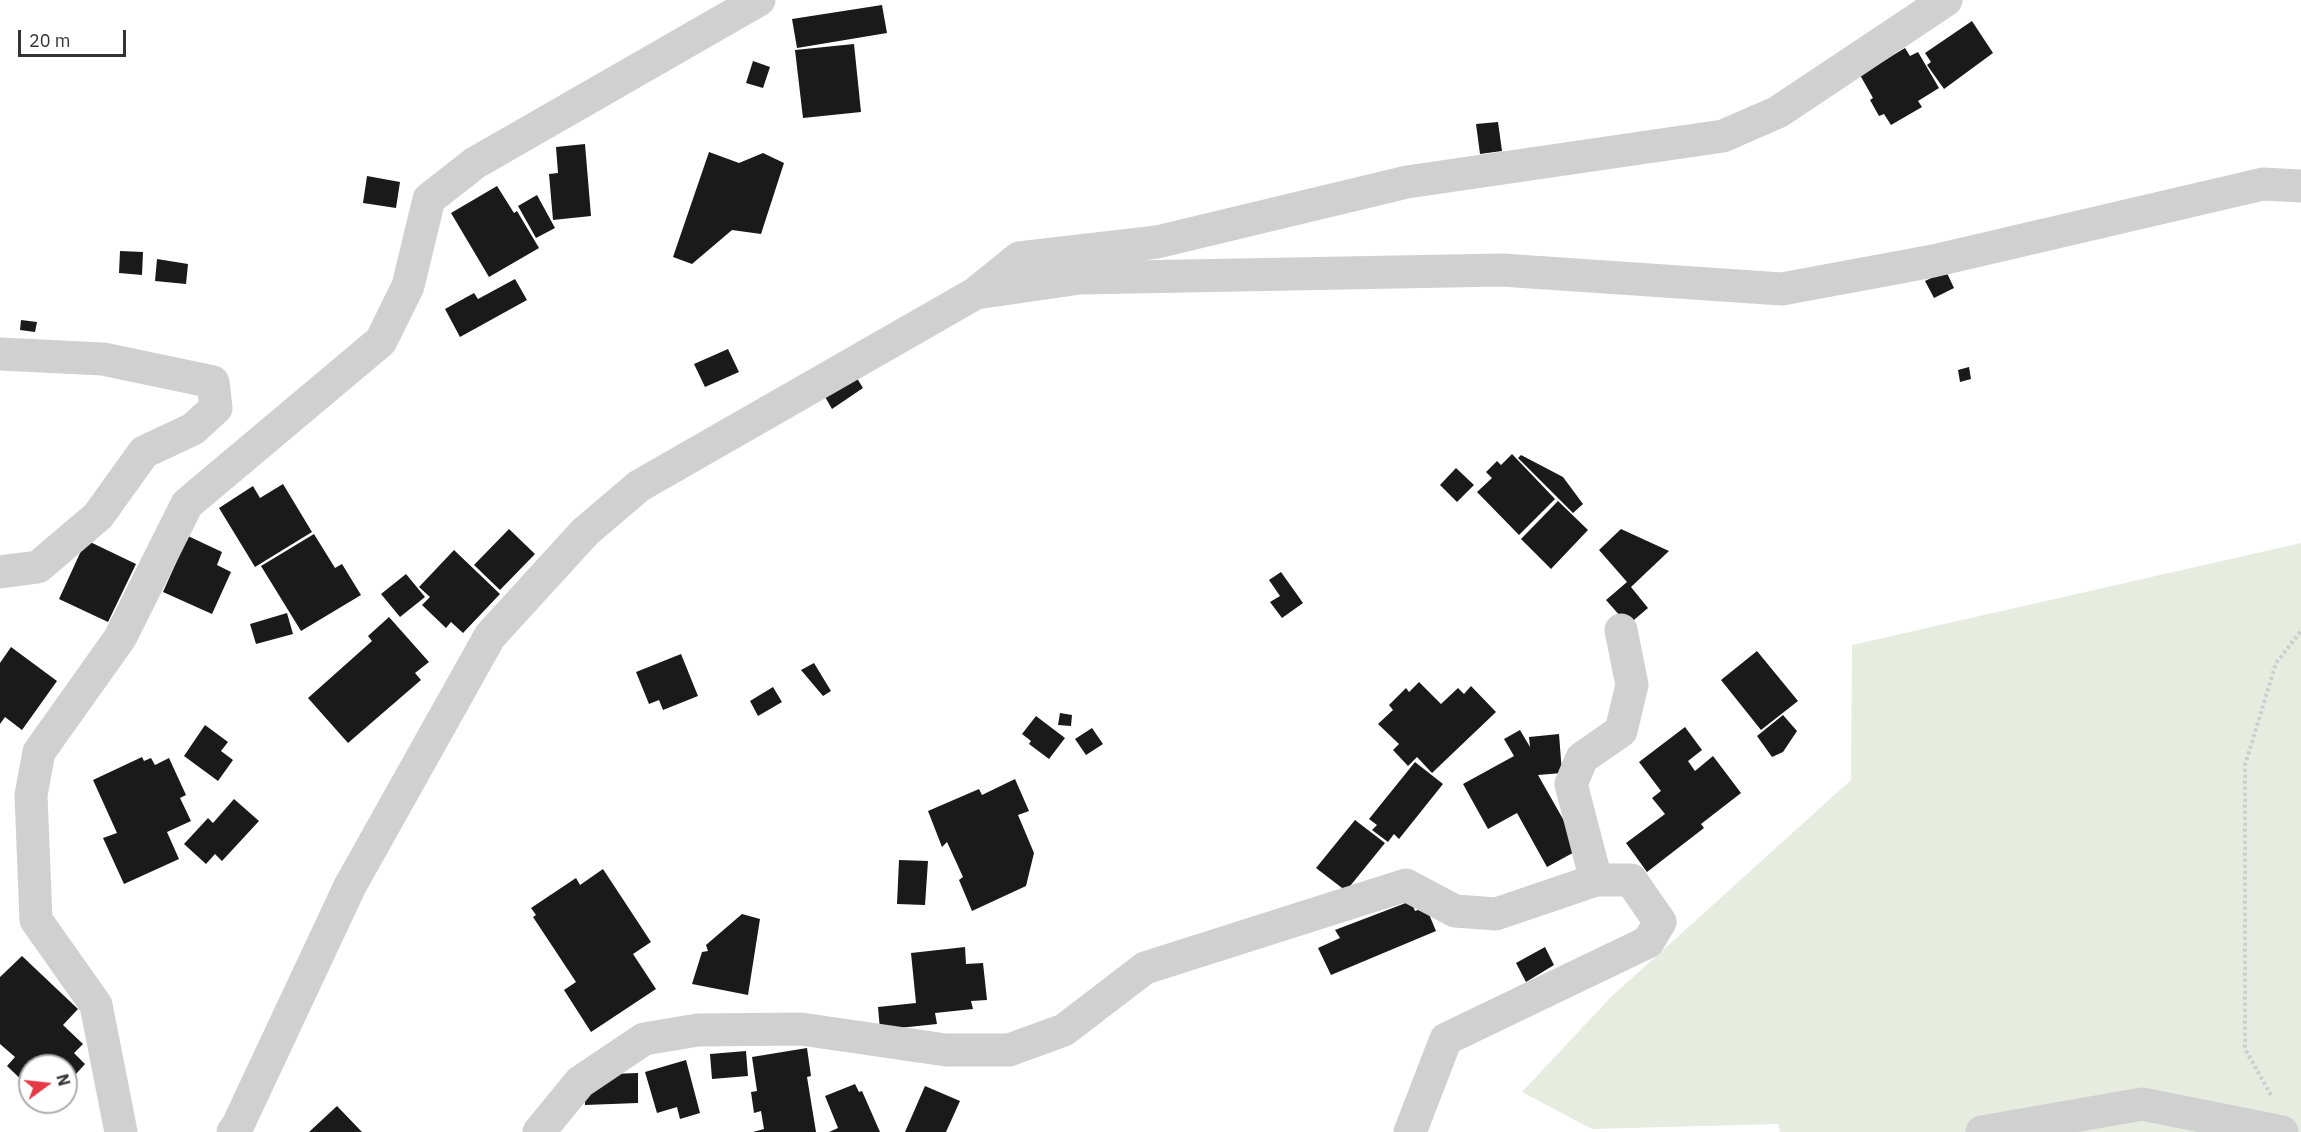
<!DOCTYPE html>
<style>
body{margin:0}
#map{position:relative;width:2301px;height:1132px;overflow:hidden;background:#fff;font-family:"IBM Plex Sans",sans-serif}
canvas{display:block}
.north{position:absolute;left:18px;top:1054px;width:60px;height:60px;box-sizing:border-box;background:#fff;border:2px solid #adadad;border-radius:50%;rotate:75deg;font-size:16px;font-weight:700;line-height:24px;text-align:center;color:#333}
.north::after{content:'';display:block;margin:auto;width:21px;height:27px;background:#e63946;clip-path:polygon(50% 0,100% 100%,50% 72%,0 100%)}
.scale{position:absolute;left:18px;top:30px;width:108px;height:27px;box-sizing:border-box;border:3px solid #333;border-top:0;padding-left:8px;font-size:18px;line-height:21px;white-space:nowrap;color:#333;-webkit-text-stroke:4px #fff;paint-order:stroke}
</style>
<div id="map">
<canvas width="2301" height="1132"></canvas>
<div class="north">N</div>
<div class="scale">20 m</div>
</div>
<script>
const g = document.querySelector('canvas').getContext('2d');
g.lineJoin = 'round';
function fill(path, color) { g.fillStyle = color; g.fill(path, 'evenodd'); }
const toPath = rows => new Path2D(rows.map(r => 'M' + r).join(''));
function strokePath(path, color, width, dash) { g.strokeStyle = color; g.lineWidth = width; g.lineCap = dash ? 'butt' : 'round'; g.setLineDash(dash || []); g.stroke(path); }
fill(toPath([
 [2301,543,2301,1132,1780,1132,1778,1124,1592,1129,1522,1092,1611,997,1851,780,1852,645]
]), '#e6ecdf');
fill(toPath([
 [882,5,887,33,797,48,792,19],
 [1972,21,1993,53,1944,89,1927,65,1931,62,1925,53],
 [854,44,861,112,803,118,795,50],
 [1905,48,1910,56,1918,52,1939,88,1918,101,1922,107,1891,125,1884,114,1879,116,1870,100,1873,98,1860,75],
 [753,61,770,67,763,88,746,83],
 [1498,122,1502,151,1480,154,1476,124],
 [585,144,591,216,553,220,549,174,558,173,556,147],
 [709,152,739,163,763,153,784,163,761,234,732,230,692,264,673,257],
 [367,176,400,182,396,208,363,203],
 [497,186,514,213,517,211,539,248,489,277,451,213],
 [537,195,555,228,536,238,518,206],
 [120,251,143,252,142,275,119,273],
 [157,259,188,264,186,284,155,281],
 [1946,271,1954,288,1934,298,1925,281],
 [515,279,527,300,460,337,445,309,474,293,478,299],
 [21,320,37,322,35,332,20,330],
 [728,349,739,372,705,387,694,364],
 [1969,367,1971,379,1960,382,1958,370],
 [855,375,863,388,832,409,824,395],
 [1512,454,1555,499,1519,535,1477,492,1492,478,1486,472,1497,461,1501,465],
 [1521,455,1563,477,1583,504,1573,513,1518,458],
 [1456,468,1474,485,1457,502,1440,485],
 [283,484,312,532,255,567,219,508,253,486,260,498],
 [1558,501,1588,530,1551,569,1521,539],
 [509,529,535,554,500,590,474,565],
 [1621,529,1669,551,1631,587,1648,608,1628,625,1606,600,1627,582,1599,550],
 [314,534,335,568,342,564,361,595,301,631,261,566],
 [188,536,222,552,217,565,231,572,212,614,163,592],
 [86,540,136,564,108,622,59,599],
 [454,550,500,594,463,633,451,622,446,628,422,605,430,597,419,587],
 [1281,572,1303,603,1282,618,1270,602,1280,596,1269,580],
 [406,574,425,597,400,617,381,594],
 [287,613,293,634,256,644,250,624],
 [389,617,429,662,415,673,421,680,348,743,308,698,372,641,368,636],
 [11,647,57,681,22,730,5,717,0,724,0,663],
 [1757,651,1798,701,1761,730,1721,680],
 [681,654,698,696,663,710,659,700,649,704,636,672],
 [814,663,831,691,823,696,801,670],
 [1419,682,1441,704,1458,688,1464,694,1471,686,1496,712,1432,773,1417,757,1408,766,1393,750,1399,744,1378,724,1393,710,1389,705,1406,688,1409,692],
 [773,687,782,702,758,716,750,701],
 [1060,713,1072,715,1071,726,1058,725],
 [1783,715,1797,731,1783,752,1772,757,1757,736],
 [1036,716,1065,738,1049,759,1029,744,1031,741,1022,734],
 [205,725,228,742,221,751,233,760,218,781,184,756],
 [1685,727,1702,750,1688,761,1695,771,1713,756,1741,793,1701,824,1704,828,1647,872,1626,843,1665,814,1652,798,1661,791,1639,762],
 [1092,728,1103,744,1086,755,1075,739],
 [1520,730,1530,747,1529,737,1559,734,1562,773,1538,775,1580,849,1547,867,1517,813,1488,829,1463,784,1514,756,1504,739],
 [142,757,144,761,151,758,155,765,169,758,186,795,180,798,191,821,167,832,179,859,124,884,103,838,117,833,93,780],
 [1415,762,1443,784,1399,839,1394,834,1388,842,1372,830,1377,825,1369,819],
 [1015,779,1029,811,1018,815,1034,853,1026,886,972,911,959,880,963,877,947,842,942,847,928,811,979,789,982,795],
 [234,799,259,821,222,861,215,854,206,864,184,844,208,818,213,823],
 [1355,820,1385,843,1346,891,1316,868],
 [899,860,928,861,925,905,897,904],
 [603,869,651,942,633,954,656,989,591,1032,564,990,576,982,533,917,536,915,531,908,576,878,580,885],
 [1411,901,1415,911,1426,907,1436,931,1331,975,1318,948,1340,938,1335,930],
 [742,914,760,919,748,995,692,984,702,952,708,951,706,945],
 [965,947,966,964,983,963,987,1000,971,1001,973,1009,935,1013,937,1024,880,1030,878,1007,916,1003,911,953],
 [1545,947,1554,965,1526,982,1516,963],
 [22,956,78,1009,63,1025,83,1044,74,1053,85,1064,66,1085,66,1066,30,1066,30,1088,7,1066,15,1057,0,1044,0,977],
 [807,1048,811,1076,807,1077,816,1132,753,1132,764,1129,761,1111,754,1113,751,1092,757,1091,752,1057],
 [746,1051,748,1076,712,1079,710,1054],
 [686,1060,700,1113,680,1119,677,1107,657,1113,645,1072],
 [638,1073,638,1103,585,1105,585,1099,612,1074],
 [855,1084,859,1092,862,1091,880,1132,829,1132,838,1128,825,1096],
 [925,1086,960,1101,946,1132,905,1132],
 [337,1106,362,1132,309,1132]
]), '#1a1a1a');
strokePath(toPath([
 [2271,1095,2245,1049,2245,765,2276,663,2301,631]
]), '#cdcdcd', 4, [3, 3]);
strokePath(toPath([
 [977,292,1019,258,1157,242,1407,182,1723,136,1778,112,1946,0],
 [0,354,103,359,213,382,216,408,193,429,144,452,98,516,38,567,0,572],
 [1596,880,1571,784,1582,758,1621,731,1632,685,1621,630],
 [121,1132,96,1005,36,920,31,795,39,752,120,638,187,504,381,341,408,286,429,199,475,163,759,0],
 [233,1132,237,1127,350,886,490,636,585,532,639,486,976,293,1080,278,1502,270,1782,289,1933,261,2263,184,2301,186],
 [539,1132,580,1082,644,1039,698,1030,801,1029,946,1050,1009,1050,1064,1030,1145,968,1406,885,1455,911,1496,914,1596,880,1631,880,1660,922,1648,942,1446,1039,1410,1132],
 [1982,1132,2142,1104,2282,1132]
]), '#d0d0d0', 33);
</script>
